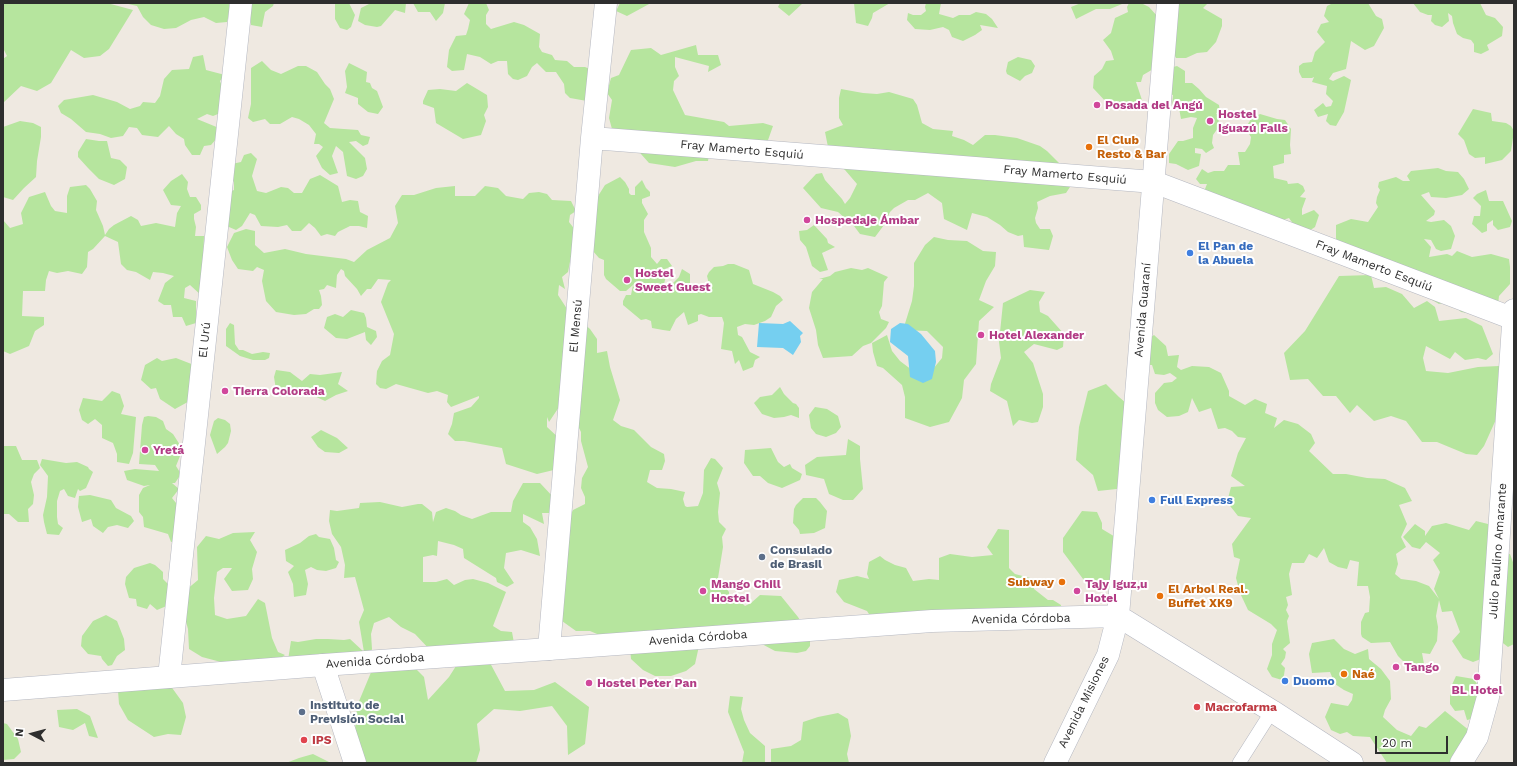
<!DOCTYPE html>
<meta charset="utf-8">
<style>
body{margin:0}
#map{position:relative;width:1517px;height:766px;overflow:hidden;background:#efe9e1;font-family:"Work Sans",sans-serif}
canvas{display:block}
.frame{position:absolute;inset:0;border:4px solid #2e2e2e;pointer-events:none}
.north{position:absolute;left:12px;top:714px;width:40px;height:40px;-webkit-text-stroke:3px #fff;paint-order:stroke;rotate:276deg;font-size:11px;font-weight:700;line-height:16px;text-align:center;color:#2e2e2e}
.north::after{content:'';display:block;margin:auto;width:14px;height:18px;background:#2e2e2e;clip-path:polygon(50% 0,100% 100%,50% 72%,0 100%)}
.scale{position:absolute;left:1375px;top:736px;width:73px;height:18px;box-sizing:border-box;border:2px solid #2e2e2e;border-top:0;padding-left:5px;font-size:12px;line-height:14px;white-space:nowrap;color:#2e2e2e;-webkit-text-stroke:3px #fff;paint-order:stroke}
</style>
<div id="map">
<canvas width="1517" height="766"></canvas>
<div class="frame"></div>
<div class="north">N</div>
<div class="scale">20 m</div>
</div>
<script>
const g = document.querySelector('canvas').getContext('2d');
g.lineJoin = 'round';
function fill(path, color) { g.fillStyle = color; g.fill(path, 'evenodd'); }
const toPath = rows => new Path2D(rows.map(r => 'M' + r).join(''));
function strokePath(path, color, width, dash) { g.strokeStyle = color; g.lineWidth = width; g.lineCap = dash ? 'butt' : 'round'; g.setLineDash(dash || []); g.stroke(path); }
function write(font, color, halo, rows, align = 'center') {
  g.font = font + ' "Work Sans",sans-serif'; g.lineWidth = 4; g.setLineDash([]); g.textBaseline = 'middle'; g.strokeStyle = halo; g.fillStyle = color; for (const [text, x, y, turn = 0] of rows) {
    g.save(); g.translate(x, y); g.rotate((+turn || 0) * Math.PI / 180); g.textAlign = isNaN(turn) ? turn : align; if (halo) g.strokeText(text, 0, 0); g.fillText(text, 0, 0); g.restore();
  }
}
fill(toPath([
 [3,3,107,3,133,10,109,49,100,56,84,58,71,50,51,83,37,91,21,86,3,103,3,59,7,56,3,48],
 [124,3,227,3,229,4,230,11,227,22,216,23,204,17,191,20,176,28,164,29,151,25,143,17,137,6],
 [249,3,274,3,273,6,265,12,262,27,251,25],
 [335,3,349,3,355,15,351,27,347,30,340,28,335,19],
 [371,3,406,3,405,13,395,10,381,26,377,27,365,25,358,21,361,8],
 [413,3,445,3,443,13,436,21,430,12,418,12],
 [469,3,486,3,489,10,486,15,486,24,491,29,514,22,524,25,540,34,539,47,542,52,552,55,555,60,567,61,574,67,585,67,595,71,587,101,570,98,565,93,564,84,556,72,546,72,537,63,532,67,527,76,518,80,513,79,508,74,507,61,498,61,491,64,480,57,467,54,464,70,452,71,447,67,449,50,456,36,466,35,468,29,470,20,464,14],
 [620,3,651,3,627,16,616,11],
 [780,3,803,3,789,16,778,7],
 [854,3,890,3,873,13,872,18,868,26,856,23],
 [926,3,941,3,939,14,953,18,959,15,970,15,976,12,986,14,992,19,998,28,980,25,982,30,975,35,963,41,952,37,949,30,943,27,930,30,915,29,907,20,908,13,913,15,921,15,926,11,925,7],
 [1081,3,1117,3,1122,4,1110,9,1096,9,1076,19,1071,7],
 [1129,3,1141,3,1149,7,1158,17,1155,68,1143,75,1141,82,1136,82,1142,100,1139,105,1131,108,1108,104,1093,88,1094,76,1102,69,1106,61,1114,60,1111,51,1103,40,1111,33,1115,18,1128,12,1127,7],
 [1179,3,1208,3,1203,8,1222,19,1222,26,1216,42,1207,52,1197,53,1186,58,1176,58,1171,48,1171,21,1179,8],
 [1333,3,1368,3,1376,16,1382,19,1384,28,1374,46,1365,50,1351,41,1346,69,1333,73,1329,79,1333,81,1344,76,1351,80,1344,112,1336,126,1330,125,1326,121,1328,114,1318,117,1314,110,1323,103,1326,107,1331,106,1333,101,1326,94,1327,86,1312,82,1314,77,1312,78,1302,78,1299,72,1299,66,1303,63,1312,62,1315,52,1325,42,1317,32,1321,24,1329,22,1324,16,1327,6],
 [1413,3,1480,3,1486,15,1495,18,1503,27,1502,36,1487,45,1489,50,1481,54,1474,52,1474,44,1471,40,1463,38,1457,34,1453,23,1452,16,1448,13,1449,21,1442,27,1435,25,1431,21,1432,15,1428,15,1420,12],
 [696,45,698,55,718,55,721,65,708,72,709,66,675,57,675,67,679,76,674,81,673,90,685,115,724,122,729,126,763,123,773,126,767,143,710,148,708,161,696,161,675,167,649,163,641,154,635,141,615,140,609,118,612,100,607,93,611,78,619,75,631,50,651,48,661,55],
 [203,55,206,70,225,75,220,81,223,89,223,112,213,116,207,114,197,119,219,128,217,138,211,145,204,146,200,155,192,155,185,145,184,139,176,134,169,126,158,137,142,135,137,128,129,127,123,136,111,138,100,134,86,132,71,119,61,113,58,106,64,100,93,95,117,102,130,109,140,106,143,102,155,103,160,96,164,79,172,70,189,69,193,57],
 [1018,57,1031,60,1035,66,1032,73,1025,76,1020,81,1007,74,1006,71,1008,62],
 [262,61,271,70,281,74,298,66,306,66,317,72,325,84,330,89,334,99,324,123,330,128,358,130,361,135,370,137,368,144,363,146,356,141,349,142,365,158,367,169,363,176,356,179,347,176,343,152,336,146,332,156,338,173,330,175,322,168,316,156,323,147,319,144,314,144,316,134,309,125,299,119,292,117,280,124,270,124,265,119,253,122,248,118,251,104,251,68],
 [349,63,367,72,366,82,370,83,372,88,377,91,383,107,378,114,368,112,358,104,358,98,345,93,347,87,345,71],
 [1177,66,1185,71,1185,83,1192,83,1199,89,1206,97,1219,105,1220,113,1216,113,1219,116,1218,128,1213,135,1212,143,1214,148,1206,153,1202,149,1195,148,1195,153,1201,154,1199,166,1188,170,1176,164,1169,163,1169,154,1178,141,1183,141,1193,138,1193,128,1197,118,1191,117,1181,119,1179,108,1172,107,1173,95,1165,93,1169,68],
 [467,83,487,95,488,107,484,115,486,121,481,135,463,139,436,123,434,108,423,104,423,101,428,90,440,89,456,91],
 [841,89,863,93,877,94,889,92,913,99,917,105,922,123,933,129,953,131,952,136,964,140,973,145,985,135,995,135,1017,138,1040,146,1047,151,1063,167,1070,187,1066,193,1050,196,1037,202,1038,208,1035,218,1036,223,1040,229,1050,229,1053,236,1049,250,1024,247,1023,235,1018,236,1008,232,1000,225,987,217,972,213,967,230,944,219,942,203,928,193,915,200,908,200,894,208,890,212,884,225,875,237,860,234,854,226,838,212,821,208,803,188,816,174,822,173,825,180,842,199,845,204,850,198,857,184,845,170,830,157,825,132,843,125,839,118,839,98],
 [1473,109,1491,113,1492,121,1506,123,1511,126,1514,131,1511,151,1502,160,1485,164,1485,157,1475,158,1469,154,1464,140,1458,134],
 [1260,114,1277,119,1285,120,1291,129,1290,145,1291,154,1284,155,1284,163,1273,166,1274,178,1287,181,1288,184,1298,183,1303,186,1305,191,1300,197,1306,198,1302,209,1302,215,1314,210,1319,215,1315,227,1309,231,1296,228,1289,218,1283,220,1207,198,1205,189,1207,184,1200,184,1196,179,1202,169,1208,173,1214,171,1224,171,1228,165,1240,165,1238,152,1245,152,1250,144,1251,137,1249,134,1252,130,1246,127,1251,119],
 [20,121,33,123,41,127,41,137,37,161,36,177,24,188,13,200,3,197,3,127],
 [86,139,99,141,107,141,111,158,120,160,127,167,125,179,114,185,99,179,88,168,78,157,78,152],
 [251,153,257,159,252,176,257,191,266,193,281,187,288,188,294,193,302,193,310,179,320,175,338,186,342,202,350,200,358,201,360,212,368,216,367,228,359,226,350,226,338,232,335,236,327,234,321,236,315,228,309,223,301,231,292,231,287,225,278,227,261,226,255,215,250,213,242,226,236,230,222,224,225,194,234,190,234,182,229,175,227,165,241,162,244,155],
 [1438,168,1446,171,1458,172,1464,179,1469,189,1462,195,1446,198,1431,197,1429,192,1421,195,1435,211,1434,215,1426,221,1431,222,1444,220,1451,226,1455,236,1451,249,1441,251,1436,249,1431,240,1424,239,1431,247,1429,257,1447,254,1452,256,1457,251,1472,257,1491,254,1509,259,1510,267,1510,284,1499,296,1498,305,1475,314,1461,312,1450,301,1439,304,1340,247,1336,239,1336,225,1351,219,1368,222,1378,207,1376,203,1377,197,1380,190,1378,187,1379,182,1396,177,1403,181,1410,181,1407,176,1411,171],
 [182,174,188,182,187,189,190,197,196,197,201,205,201,210,194,214,194,219,196,227,195,236,204,236,202,296,190,285,185,288,184,298,196,301,196,323,186,326,182,317,173,317,171,305,164,305,158,301,165,283,174,276,163,273,153,272,150,280,136,272,127,270,121,264,118,242,105,236,93,249,88,252,87,267,82,274,68,271,57,273,49,271,46,280,45,291,23,291,22,316,44,317,44,325,35,331,29,346,10,354,3,351,3,220,10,228,23,224,21,213,29,197,45,192,51,206,55,211,67,213,67,196,70,187,86,185,90,189,97,201,96,210,103,226,105,235,109,229,114,225,131,216,138,220,141,226,156,223,175,227,177,213,181,206,171,205,163,190,171,181],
 [620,177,625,182,629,189,629,193,631,195,635,195,635,187,642,180,646,188,650,192,650,196,642,199,642,203,648,214,644,220,644,232,651,248,651,257,657,264,661,259,667,259,672,266,665,269,666,276,662,292,672,292,673,283,679,277,682,269,690,274,690,283,684,286,686,292,694,293,708,285,708,280,707,276,709,272,714,267,723,266,728,264,734,264,749,270,753,284,773,292,780,296,783,300,776,306,771,317,765,321,754,325,745,324,737,327,738,335,742,337,750,352,760,357,755,360,753,367,743,371,739,360,735,364,732,351,721,349,724,323,722,317,709,317,701,314,698,315,698,321,688,325,684,312,676,319,670,331,663,330,652,328,651,321,646,319,641,320,623,305,623,301,626,295,631,295,633,285,626,291,620,291,606,279,604,275,604,260,599,258,592,250,583,220,605,185],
 [455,186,455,196,475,196,485,186,498,188,506,196,523,199,529,193,539,192,547,194,552,200,571,201,576,211,570,215,569,222,576,231,568,272,562,277,565,289,559,285,558,295,571,315,582,322,590,329,597,339,597,353,607,351,610,367,620,400,613,420,621,426,634,430,651,447,664,454,665,461,662,470,650,470,647,482,657,488,671,489,685,492,683,499,685,506,687,507,698,506,703,493,704,470,711,458,715,459,723,468,717,483,720,493,718,512,719,522,726,529,722,537,723,547,718,578,729,592,729,599,736,597,745,606,751,603,760,595,781,596,798,617,810,636,810,646,806,651,797,653,775,651,760,643,714,632,708,626,699,646,695,664,686,671,671,676,655,676,643,670,631,659,630,648,590,631,576,631,562,621,560,615,558,540,573,510,585,504,585,497,581,488,582,478,588,467,581,441,581,432,577,424,559,407,549,422,547,417,547,427,561,440,558,469,537,474,506,464,502,448,464,441,455,441,448,434,452,424,454,413,471,407,479,398,479,396,451,407,447,402,448,395,437,391,428,393,396,384,386,389,380,388,376,384,377,371,382,361,390,355,394,334,381,302,388,283,391,280,378,279,371,289,367,289,361,296,357,289,345,276,344,271,341,269,337,275,336,288,327,285,324,289,319,290,321,296,322,305,319,309,314,309,306,314,294,315,276,312,266,301,262,281,264,270,257,267,253,271,238,269,232,260,227,247,234,233,246,229,255,231,255,245,264,253,285,249,306,254,346,259,354,262,367,250,390,238,398,223,395,206,402,195,414,195,436,188],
 [1486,190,1489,201,1503,201,1512,221,1510,227,1498,230,1493,225,1493,220,1487,224,1487,231,1482,233,1472,224,1474,216,1480,216,1481,206,1473,198,1477,194],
 [814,225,827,239,828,243,835,247,822,253,828,270,820,272,812,266,806,247,800,240,799,231,807,230],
 [934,237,948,240,967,241,983,251,996,252,995,266,986,281,979,300,994,307,979,321,976,364,964,380,962,398,949,422,930,427,905,418,905,397,902,385,883,368,877,366,873,352,872,343,887,335,892,351,900,361,912,370,929,374,942,358,943,347,927,331,903,330,912,301,914,286,914,263,925,245],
 [851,268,862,270,868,268,888,277,884,282,882,306,879,312,881,319,889,322,886,328,871,343,863,346,852,356,823,358,818,345,816,330,809,308,812,292,823,279,819,279,830,276,835,272],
 [1371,275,1374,288,1386,287,1402,294,1414,308,1427,301,1435,307,1439,321,1466,318,1482,326,1493,354,1486,360,1478,358,1465,360,1455,352,1450,359,1426,346,1423,358,1426,371,1448,373,1478,367,1499,366,1498,415,1484,446,1477,455,1466,454,1437,442,1422,442,1406,421,1391,416,1374,421,1357,405,1350,413,1336,396,1323,396,1308,379,1290,380,1284,353,1305,331,1339,276],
 [1030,290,1045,292,1039,302,1040,312,1048,316,1064,334,1063,347,1057,350,1034,344,1024,352,1033,363,1043,394,1043,407,1038,422,1032,423,1019,420,1013,426,1007,401,990,391,991,384,1001,358,999,342,1003,303],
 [351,310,364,313,366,318,367,327,376,331,377,337,371,345,366,340,365,332,347,339,336,338,324,328,327,317,335,314,343,317],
 [230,323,234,325,235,344,239,350,243,350,252,354,263,352,270,353,269,358,265,360,253,360,240,356,226,346,226,329],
 [1154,335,1166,346,1168,356,1179,355,1177,367,1181,370,1192,366,1209,367,1221,373,1229,391,1229,396,1245,405,1255,399,1267,404,1265,413,1277,418,1274,428,1284,420,1298,424,1311,434,1315,443,1309,451,1333,474,1346,474,1367,478,1385,479,1405,488,1412,501,1399,505,1407,524,1401,537,1406,547,1396,554,1398,564,1395,574,1401,579,1416,581,1429,586,1439,599,1434,589,1440,572,1433,560,1440,553,1426,542,1420,549,1412,547,1403,537,1415,524,1425,531,1425,536,1432,526,1446,523,1469,530,1476,521,1488,524,1498,553,1510,554,1514,565,1514,644,1508,647,1499,640,1481,659,1473,662,1463,658,1452,641,1460,632,1452,611,1442,612,1439,600,1436,616,1438,627,1437,641,1430,654,1422,653,1424,664,1416,666,1403,661,1398,656,1390,642,1371,643,1362,637,1361,634,1361,622,1365,613,1369,612,1370,597,1368,586,1357,586,1359,562,1350,560,1347,569,1338,567,1329,562,1324,548,1317,558,1309,554,1304,563,1292,563,1289,574,1292,595,1286,597,1288,605,1286,610,1289,616,1287,621,1290,643,1283,649,1286,652,1285,658,1281,664,1285,668,1284,675,1282,680,1272,677,1267,669,1272,655,1272,644,1277,630,1271,624,1248,610,1240,593,1236,578,1240,559,1234,557,1232,544,1251,518,1238,516,1227,502,1231,487,1245,486,1231,476,1238,453,1246,438,1238,437,1232,431,1225,428,1218,429,1211,408,1199,412,1192,398,1188,412,1179,416,1167,417,1158,410,1155,403,1155,393,1164,383,1172,382,1177,378,1170,373,1164,375,1155,374,1152,365,1147,365,1144,342],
 [157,358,162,361,176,358,194,365,195,398,175,409,160,399,156,388,151,389,141,380,145,365],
 [276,370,290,372,302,381,310,374,320,375,342,372,338,384,348,391,336,395,325,401,297,388,276,390,274,377],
 [1106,384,1119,397,1133,409,1126,488,1098,491,1093,475,1076,460,1079,427,1088,391],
 [780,387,784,394,793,403,796,404,799,408,799,418,791,415,784,417,774,418,762,414,754,403,760,397,772,395],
 [112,391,120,394,124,406,121,414,136,417,133,453,129,464,117,462,117,454,113,443,102,438,102,425,95,419,88,424,82,420,79,410,83,398,102,401],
 [815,407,827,409,838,416,841,427,836,433,826,437,816,434,811,428,809,415],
 [148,416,156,417,163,421,166,429,173,434,180,445,180,456,176,466,181,474,175,483,172,483,179,489,172,498,193,524,196,533,191,543,177,541,171,542,168,534,144,527,143,517,139,512,139,495,143,488,150,485,144,486,127,480,124,471,135,469,159,471,155,465,139,464,142,425,144,417],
 [218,418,225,420,230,424,231,431,228,443,225,447,217,454,210,435,214,421],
 [321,430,337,438,348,448,339,453,325,452,318,447,311,437],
 [848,439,860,446,860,459,863,489,853,500,843,500,829,494,824,479,806,475,805,465,817,457,846,455],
 [3,446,16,446,22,460,37,460,40,468,34,474,31,482,34,495,33,504,28,509,29,522,18,522,9,514,3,514],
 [771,448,778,462,784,467,790,464,792,468,802,474,800,480,782,488,768,483,760,476,753,476,744,463,745,450],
 [42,459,66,463,77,462,88,467,89,469,93,472,86,488,80,491,78,489,75,498,68,496,64,489,60,491,57,501,57,517,58,524,63,528,59,535,47,534,44,522,43,515,47,497,48,476,40,465],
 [523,483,540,483,555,499,553,513,542,513,544,524,523,514,523,522,530,527,537,539,540,556,521,550,506,553,504,568,514,583,507,587,497,582,496,578,464,558,463,549,454,545,438,541,437,556,433,555,423,557,423,582,436,582,447,579,454,585,465,580,473,579,488,583,506,592,493,626,501,631,512,632,514,643,431,651,415,634,401,627,389,617,374,623,371,634,372,649,369,662,288,660,291,641,298,642,316,639,328,639,344,640,350,639,364,652,359,622,364,610,355,577,344,578,345,565,341,547,332,534,329,521,330,510,337,511,359,508,360,503,380,502,402,507,418,504,422,504,432,512,433,522,436,512,446,508,455,511,461,515,472,519,491,512,511,512,513,501],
 [90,495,111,500,116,508,131,516,134,521,128,528,117,525,108,527,103,533,93,526,91,519,82,522,78,507,79,496],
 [803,498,816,498,820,502,827,511,825,528,814,533,800,534,799,530,793,523,794,509,796,505],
 [1082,511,1097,512,1102,523,1102,529,1117,538,1112,579,1089,587,1063,552,1063,538],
 [998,529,1009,530,1009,568,1015,574,1034,579,1034,589,1048,600,1053,600,1061,605,1062,616,876,625,867,611,844,602,836,592,839,580,857,576,869,579,867,574,869,562,880,556,885,560,895,565,906,568,913,581,929,579,939,580,939,558,950,554,972,557,993,555,987,547],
 [255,532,250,540,257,552,252,569,253,579,248,590,232,591,224,579,232,568,223,568,217,572,214,598,215,615,227,619,246,616,258,599,265,603,272,638,278,652,285,655,265,669,226,672,221,662,202,657,189,649,188,629,182,607,186,590,198,580,197,547,206,536,219,539,233,533],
 [316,534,319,537,330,539,334,548,336,560,339,562,336,568,326,571,317,570,311,567,305,570,308,584,306,595,294,597,293,584,288,572,294,566,286,561,285,550,300,543,309,536],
 [150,563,155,565,163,572,163,579,173,589,169,605,157,610,150,604,147,609,137,606,136,599,129,598,125,584,126,577,134,568],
 [106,615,117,621,124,639,125,650,117,656,112,665,108,666,102,659,101,656,88,654,81,646,82,636,93,621],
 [1334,639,1344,649,1355,654,1368,649,1369,659,1381,669,1390,681,1391,699,1385,710,1383,717,1397,730,1411,736,1419,726,1426,728,1445,711,1470,731,1461,763,1387,763,1370,737,1353,736,1347,732,1340,734,1331,730,1325,717,1331,703,1348,706,1352,700,1353,694,1344,690,1335,684,1330,672,1312,673,1309,654,1312,643],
 [463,655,489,661,505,691,534,690,555,682,589,707,585,744,568,755,567,726,552,706,520,711,494,709,477,724,480,750,476,763,366,763,354,742,357,706,372,670,406,659,424,677,428,700,449,677],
 [1456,676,1474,679,1483,694,1476,718,1467,720,1464,710,1455,711,1450,704,1450,689],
 [170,685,183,703,186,717,181,735,168,734,154,737,128,720,119,704,118,691],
 [730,696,743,697,741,709,744,720,750,733,765,746,765,763,742,763,744,752,728,712],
 [77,709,90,716,98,738,89,736,85,723,73,730,59,727,57,710],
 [838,713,848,719,851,736,847,754,849,763,771,763,771,749,791,746,801,740,803,722,818,717],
 [3,723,7,724,18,739,21,752,14,759,3,760],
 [313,754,331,763,286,763,299,758]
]), '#b6e59e');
fill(toPath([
 [790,321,803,333,800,336,801,342,793,355,783,348,757,347,759,323,783,324],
 [900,323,908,324,921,334,935,351,936,362,932,379,923,383,910,377,908,356,890,342,891,329]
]), '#75cff0');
const lane = toPath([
 [1239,763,1272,711]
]);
const street = toPath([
 [592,138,1154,182,1514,319],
 [549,649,592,138,606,3],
 [323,665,355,763],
 [169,677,241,3],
 [1461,763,1477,737,1488,697,1514,310]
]);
const secondary = toPath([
 [3,690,323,665,549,649,932,621,1118,616,1272,711,1352,763],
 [1055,763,1108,655,1118,616,1168,3]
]);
strokePath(lane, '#b4b7c1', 14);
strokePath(street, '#b4b7c1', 23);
strokePath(secondary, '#b4b7c1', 23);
strokePath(lane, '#fff', 13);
strokePath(street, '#fff', 22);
strokePath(secondary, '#fff', 22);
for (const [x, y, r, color] of [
 [1097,105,4,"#d1479c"],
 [1210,121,4,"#d1479c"],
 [1089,147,4,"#e8710a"],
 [807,220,4,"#d1479c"],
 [1190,253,4,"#3f7fe0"],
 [627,280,4,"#d1479c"],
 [981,335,4,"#d1479c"],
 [225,391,4,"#d1479c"],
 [145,450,4,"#d1479c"],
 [1152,500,4,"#3f7fe0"],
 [762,557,4,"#5c6f8a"],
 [1062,582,4,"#e8710a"],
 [703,591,4,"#d1479c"],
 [1077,591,4,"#d1479c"],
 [1160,596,4,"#e8710a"],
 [1396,667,4,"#d1479c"],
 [1344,674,4,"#e8710a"],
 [1477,677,4,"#d1479c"],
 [1285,681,4,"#3f7fe0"],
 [589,683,4,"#d1479c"],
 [1197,707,4,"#e0444e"],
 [302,712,4,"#5c6f8a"],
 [304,740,4,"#e0444e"]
]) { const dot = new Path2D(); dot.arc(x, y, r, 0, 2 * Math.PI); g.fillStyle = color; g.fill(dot); strokePath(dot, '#fff', 1.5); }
write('bold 12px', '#b23c85', '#fff', [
 ["Posada del Angú",1105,105],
 ["Hostel",1218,114],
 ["Iguazú Falls",1218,128],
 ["Hospedaje Ámbar",815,220],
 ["Hostel",635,273],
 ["Sweet Guest",635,287],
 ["Hotel Alexander",989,335],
 ["Tierra Colorada",233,391],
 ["Yretá",153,450],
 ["Mango Chill",711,584],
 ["Hostel",711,598],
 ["Tajy Iguz,u",1085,584],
 ["Hotel",1085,598],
 ["Tango",1404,667],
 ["Hostel Peter Pan",597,683],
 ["BL Hotel",1477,690,"center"]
], 'left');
write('bold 12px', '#c56008', '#fff', [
 ["El Club",1097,140],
 ["Resto & Bar",1097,154],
 ["Subway",1054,582,"right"],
 ["El Arbol Real.",1168,589],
 ["Buffet XK9",1168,603],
 ["Naé",1352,674]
], 'left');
write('12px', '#2e2e2e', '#fff', [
 ["Fray Mamerto Esquiú",742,150,5],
 ["Fray Mamerto Esquiú",1065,175,5],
 ["Fray Mamerto Esquiú",1374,266,21],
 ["Avenida Guaraní",1143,310,-85],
 ["El Mensú",576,326,-85],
 ["El Urú",205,340,-84],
 ["Julio Paulino Amarante",1498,551,-86],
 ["Avenida Córdoba",1021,619,-1],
 ["Avenida Córdoba",698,638,-4],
 ["Avenida Córdoba",375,661,-4],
 ["Avenida Misiones",1084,702,-64]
]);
write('bold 12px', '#366cbe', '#fff', [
 ["El Pan de",1198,246],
 ["la Abuela",1198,260],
 ["Full Express",1160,500],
 ["Duomo",1293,681]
], 'left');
write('bold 12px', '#4e5e75', '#fff', [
 ["Consulado",770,550],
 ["de Brasil",770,564],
 ["Instituto de",310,705],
 ["Previsión Social",310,719]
], 'left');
write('bold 12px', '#be3a42', '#fff', [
 ["Macrofarma",1205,707],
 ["IPS",312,740]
], 'left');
</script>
